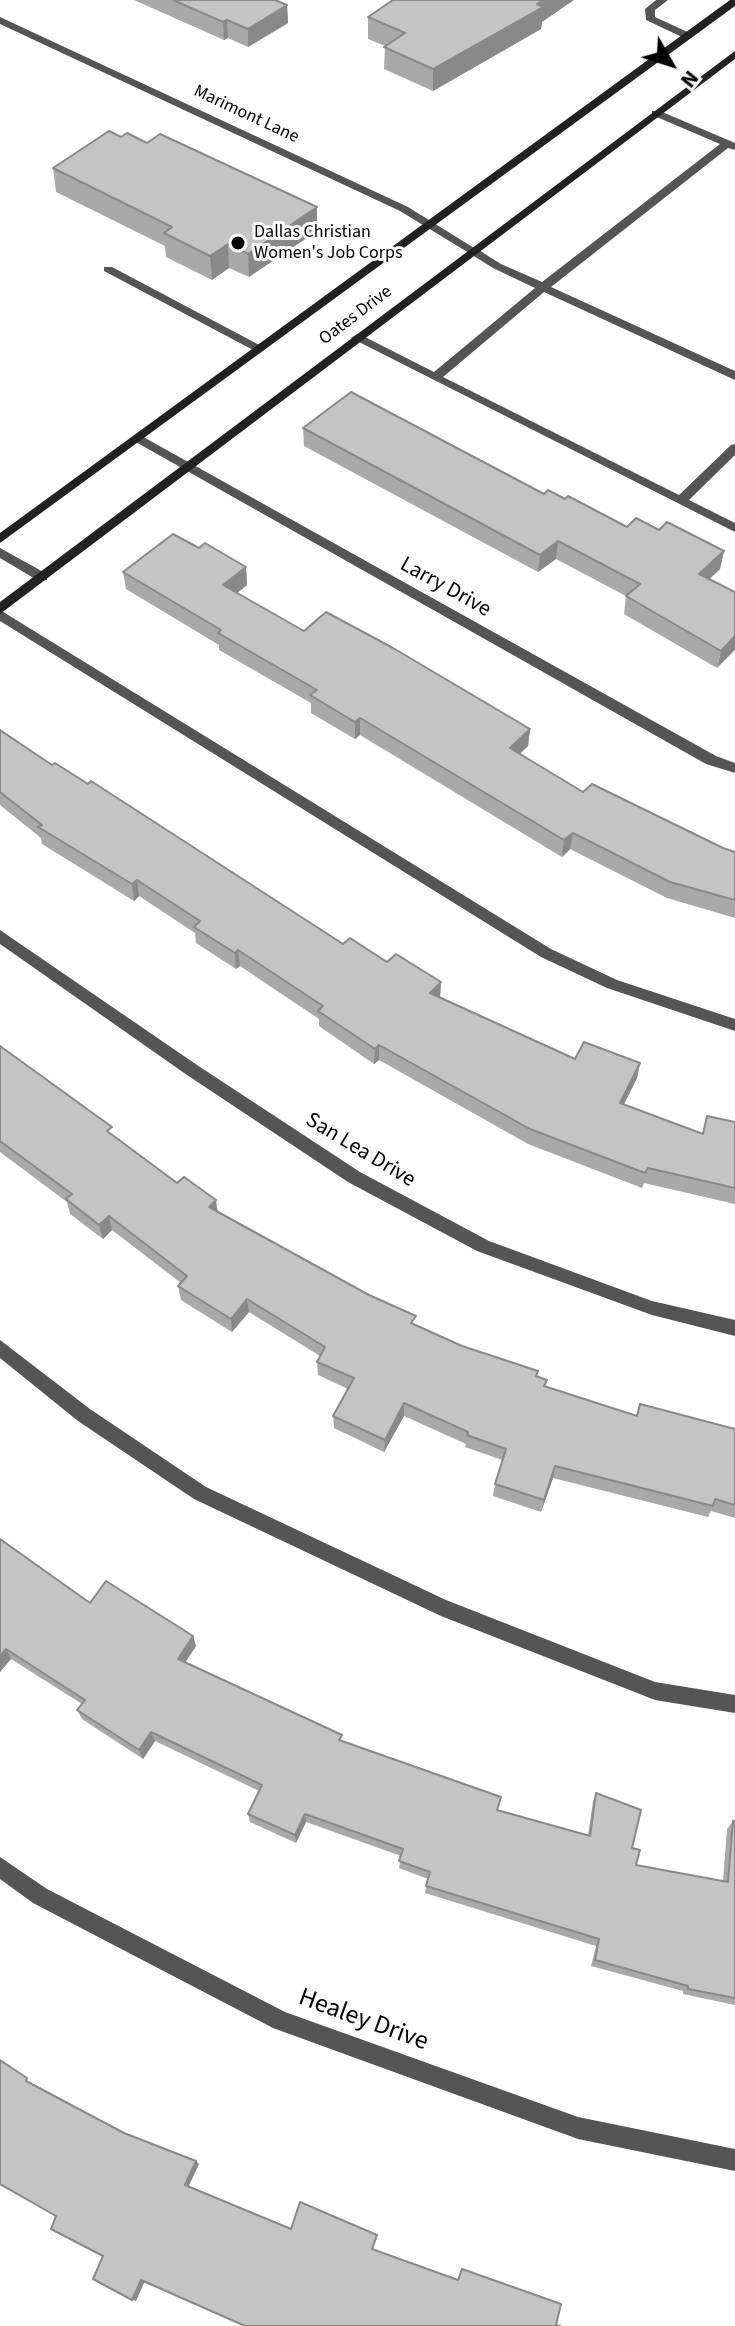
<!DOCTYPE html>
<style>
body{margin:0}
#map{position:relative;width:735px;height:2326px;overflow:hidden;background:#fff;font-family:"Source Sans 3",sans-serif}
canvas{display:block}
.north{position:absolute;left:631px;top:24px;width:80px;height:80px;-webkit-text-stroke:6px #fff;paint-order:stroke;rotate:129deg;font-size:22px;font-weight:700;line-height:32px;text-align:center;color:#000}
.north::after{content:'';display:block;margin:auto;width:28px;height:36px;background:#000;clip-path:polygon(50% 0,100% 100%,50% 72%,0 100%)}
</style>
<div id="map">
<canvas width="735" height="2326"></canvas>
<div class="north">N</div>
</div>
<script>
const g = document.querySelector('canvas').getContext('2d');
g.lineJoin = 'round';
const toPath = rows => new Path2D(rows.map(r => 'M' + r).join(''));
function fill(path, color) { g.fillStyle = color; g.fill(path, 'evenodd'); }
function strokePath(path, color, width, dash) { g.strokeStyle = color; g.lineWidth = width; g.lineCap = dash ? 'butt' : 'round'; g.setLineDash(dash || []); g.stroke(path); }
function write(font, color, halo, rows, align = 'center') {
  g.font = font + ' "Source Sans 3",sans-serif'; g.lineWidth = 6; g.setLineDash([]); g.textBaseline = 'middle'; g.strokeStyle = halo; g.fillStyle = color; for (const [text, x, y, turn = 0] of rows) {
    g.save(); g.translate(x, y); g.rotate((+turn || 0) * Math.PI / 180); g.textAlign = isNaN(turn) ? turn : align; if (halo) g.strokeText(text, 0, 0); g.fillText(text, 0, 0); g.restore();
  }
}
fill(toPath([
 [656,0,668,0,655,10,655,17,692,34,692,38,684,38,646,20,645,9,656,0],
 [652,111,660,111,735,143,735,150,728,148,551,287,735,371,735,380,544,292,443,377,679,495,731,445,735,444,735,455,689,500,735,523,735,532,351,338,357,334,361,335,434,372,535,288,493,268,469,253,469,249,477,249,501,264,542,282,720,144,652,115,652,111],
 [104,267,112,267,265,348,263,351,255,351,104,271,104,267],
 [0,610,551,949,617,980,735,1019,735,1031,607,988,541,957,0,621,0,610],
 [0,1340,90,1409,206,1487,446,1600,655,1682,735,1695,735,1713,655,1700,441,1616,194,1499,78,1421,0,1358,0,1340]
]), '#555');
fill(toPath([
 [0,17,408,207,479,251,469,253,400,211,0,24,0,17],
 [138,434,716,756,735,763,735,773,706,764,134,441,134,435,138,434],
 [0,548,47,574,47,580,37,580,0,558,0,548],
 [0,930,197,1065,360,1172,489,1241,652,1301,735,1320,735,1336,652,1315,477,1251,348,1182,187,1075,0,944,0,930],
 [0,1857,47,1889,285,2012,578,2117,735,2149,735,2171,578,2139,273,2028,33,1903,0,1879,0,1857]
]), '#555');
fill(toPath([
 [730,0,735,0,735,6,0,543,0,533,730,0],
 [735,51,735,59,0,614,0,602,735,51]
]), '#222');
fill(toPath([
 [134,0,275,0,287,5,288,23,248,47,228,38,224,40],
 [368,17,542,22,541,29,433,91,384,69,385,46,368,39],
 [53,168,317,231,249,277,229,268,212,280,166,257,165,246,56,192],
 [303,428,544,494,565,499,627,527,659,530,724,551,720,569,709,579,735,592,717,668,624,614,626,596,556,559,538,572,304,446],
 [199,548,246,567,247,585,237,593,304,631,530,729,528,746,520,754,583,792,723,848,735,852,735,918,667,898,570,849,562,857,360,735,355,739,311,713,311,703,219,650,219,645,126,589,123,572],
 [0,730,52,765,343,944,441,982,440,998,575,1059,640,1063,637,1078,624,1104,702,1134,707,1116,735,1122,735,1204,644,1183,642,1188,528,1144,379,1060,374,1064,319,1026,319,1019,240,966,236,969,196,943,195,933,139,896,134,901,42,844,41,838,0,805],
 [0,1046,113,1136,218,1212,415,1325,462,1346,547,1380,545,1387,636,1416,735,1429,735,1518,711,1511,708,1517,553,1478,541,1512,493,1496,495,1484,502,1460,465,1447,466,1444,404,1416,384,1452,334,1428,333,1416,348,1389,318,1375,317,1362,320,1356,249,1312,232,1332,181,1300,178,1286,181,1283,112,1230,103,1239,70,1214,67,1202,0,1152],
 [0,1539,90,1603,196,1646,185,1662,342,1741,497,1810,588,1835,593,1801,596,1793,632,1848,636,1865,723,1881,727,1829,733,1821,735,1821,735,2005,683,1994,683,1991,591,1966,596,1946,425,1893,428,1879,399,1868,401,1856,306,1822,296,1843,250,1822,248,1814,259,1791,155,1741,143,1759,82,1719,77,1710,82,1704,11,1659,0,1672]
]), '#a9a9a9');
fill(toPath([
 [544,0,574,0,542,22,541,29,433,91,433,69],
 [287,5,288,23,248,47,248,29],
 [227,20,228,38,224,40,223,22],
 [317,207,317,231,249,277,248,254],
 [228,244,229,268,212,280,210,256],
 [558,541,556,559,538,572,540,555],
 [724,551,720,569,696,592,699,574],
 [246,567,247,585,225,603,223,585],
 [735,636,735,650,717,668,721,651],
 [360,718,360,735,355,739,355,722],
 [530,729,528,746,508,765,510,748],
 [573,833,570,849,562,857,564,840],
 [137,880,139,896,134,901,132,884],
 [238,950,240,966,236,969,235,953],
 [441,982,440,998,430,993],
 [379,1045,379,1060,374,1064,375,1049],
 [640,1063,637,1078,617,1118,620,1103],
 [216,1200,218,1214,209,1207],
 [109,1216,112,1230,103,1239,99,1225],
 [247,1299,249,1312,232,1332,231,1319],
 [404,1403,404,1416,384,1452,385,1440],
 [555,1466,553,1478,541,1512,544,1500],
 [193,1636,196,1646,181,1669,178,1659],
 [6,1649,11,1659,0,1672,0,1656],
 [151,1732,155,1741,143,1759,139,1750],
 [305,1814,306,1822,296,1843,295,1835],
 [196,2161,199,2164,188,2188,185,2185],
 [141,2280,145,2281,136,2301,132,2300]
]), '#898989');
const building = toPath([
 [173,0,275,0,287,5,248,29,227,20,223,22,173,0],
 [393,0,544,0,537,4,543,7,433,69,384,47,405,33,368,17,393,0],
 [109,131,121,137,127,133,147,143,160,134,317,207,248,254,228,244,210,256,164,233,172,227,53,168,109,131],
 [351,392,544,494,548,490,565,499,568,496,627,527,636,518,659,530,667,522,724,551,699,574,735,592,735,636,721,651,626,596,640,584,558,541,540,555,303,428,351,392],
 [173,534,199,548,205,543,246,567,223,585,304,631,326,612,393,648,530,729,510,748,583,792,592,784,723,848,735,852,735,900,670,882,573,833,564,840,360,718,355,722,310,695,317,690,218,633,221,630,123,572,173,534],
 [0,730,52,765,55,763,88,784,91,781,343,944,350,938,387,962,396,954,441,982,430,993,575,1059,584,1042,640,1063,620,1103,703,1134,707,1116,735,1122,735,1188,648,1168,645,1173,530,1129,379,1045,375,1049,318,1011,323,1006,238,950,235,953,194,927,200,921,137,880,132,884,38,827,42,825,0,792,0,730],
 [0,1046,112,1127,107,1131,177,1183,184,1177,216,1200,209,1207,369,1295,416,1316,411,1323,462,1346,538,1371,536,1376,547,1380,544,1386,637,1416,640,1404,735,1429,735,1505,715,1499,713,1506,555,1466,544,1500,495,1484,506,1449,467,1435,468,1432,404,1403,385,1440,333,1416,354,1378,317,1362,325,1347,247,1299,231,1319,178,1286,187,1276,109,1216,99,1225,66,1199,72,1194,0,1141,0,1046],
 [0,1539,90,1603,106,1581,193,1636,178,1659,342,1735,339,1740,501,1797,497,1810,590,1836,596,1793,641,1810,632,1848,640,1850,636,1865,728,1882,733,1821,735,1821,735,1998,688,1989,688,1986,595,1960,599,1939,426,1886,430,1872,399,1861,403,1849,305,1814,295,1835,248,1814,262,1785,151,1732,139,1750,77,1710,85,1700,6,1649,0,1656,0,1539],
 [0,2060,27,2078,26,2081,124,2133,196,2161,185,2185,291,2229,300,2202,377,2235,372,2249,458,2280,462,2269,561,2304,556,2325,560,2326,245,2326,141,2280,132,2300,93,2279,103,2256,51,2229,56,2216,0,2184,0,2060]
]);
fill(building, '#c4c4c4');
strokePath(building, '#898989', 2);
for (const [x, y, r, color] of [
 [238,243,8,"#000"]
]) { const dot = new Path2D(); dot.arc(x, y, r, 0, 2 * Math.PI); g.fillStyle = color; g.fill(dot); strokePath(dot, '#fff', 3); }
write('18px', '#000', '#fff', [
 ["Marimont Lane",246,115,25],
 ["Oates Drive",356,316,-37]
]);
write('18px', '#000', '#fff', [
 ["Dallas Christian",254,233],
 ["Women's Job Corps",254,254]
], 'left');
write('22px', '#000', '#fff', [
 ["Larry Drive",445,588,29],
 ["San Lea Drive",360,1151,31]
]);
write('26px', '#000', '#fff', [
 ["Healey Drive",363,2021,20]
]);
</script>
